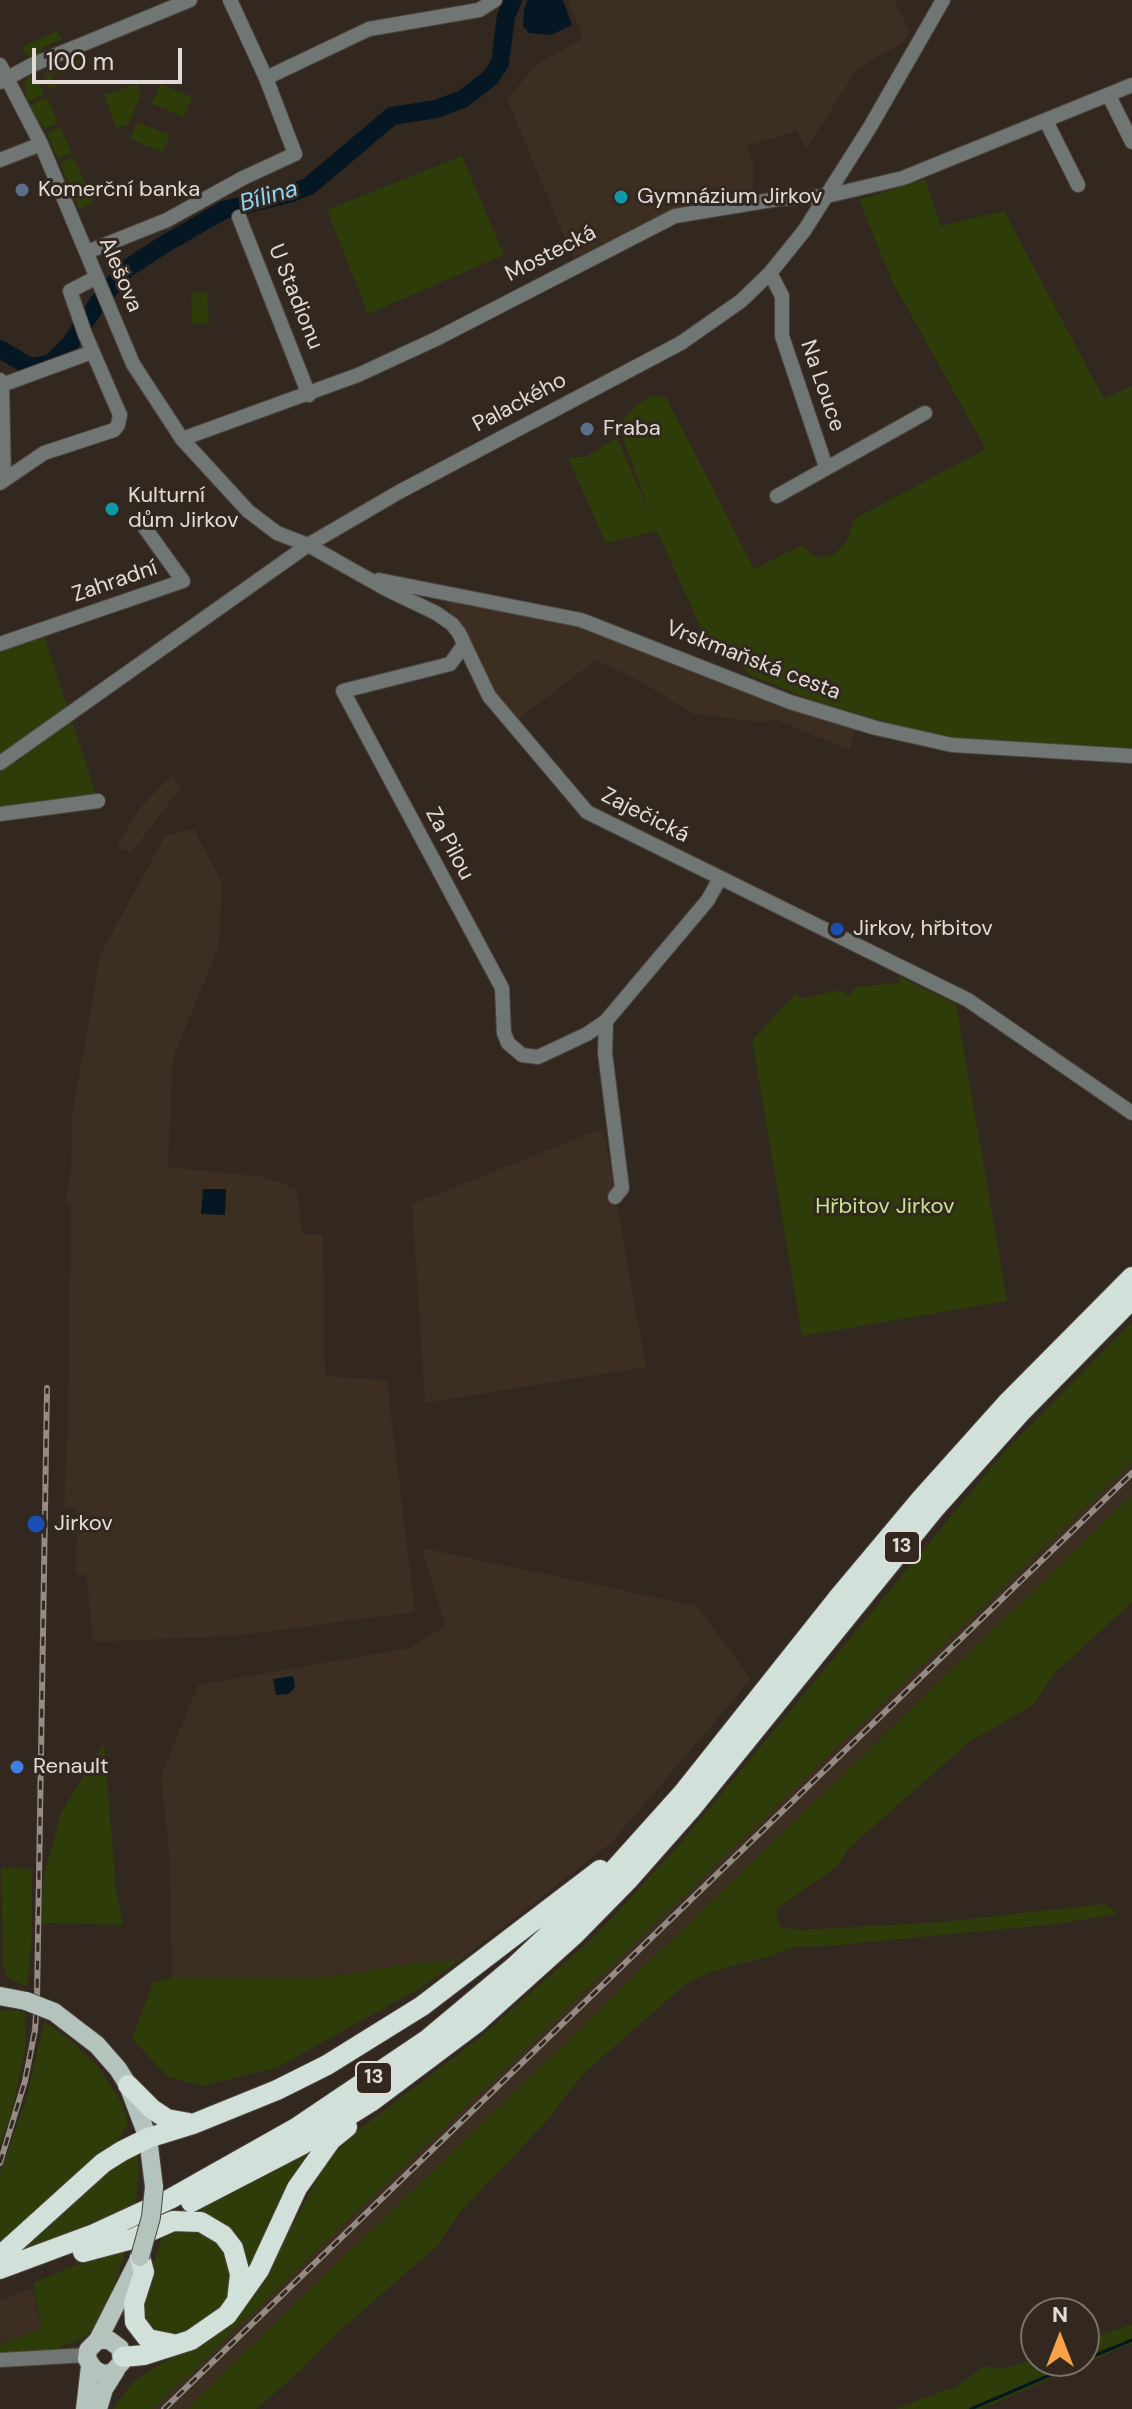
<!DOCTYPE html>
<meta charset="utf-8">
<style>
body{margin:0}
#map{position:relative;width:1132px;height:2409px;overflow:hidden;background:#322820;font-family:"DM Sans",sans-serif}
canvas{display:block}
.north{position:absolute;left:1020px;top:2297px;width:80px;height:80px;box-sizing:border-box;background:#322820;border:2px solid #787069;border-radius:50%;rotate:0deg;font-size:22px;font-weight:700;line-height:32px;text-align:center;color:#e2dbd6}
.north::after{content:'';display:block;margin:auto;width:28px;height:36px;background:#f7a149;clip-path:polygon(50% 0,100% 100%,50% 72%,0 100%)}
.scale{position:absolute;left:32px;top:48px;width:150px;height:36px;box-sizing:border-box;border:4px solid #e2dbd6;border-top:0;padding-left:10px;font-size:24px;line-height:28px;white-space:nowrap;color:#e2dbd6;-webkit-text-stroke:6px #322820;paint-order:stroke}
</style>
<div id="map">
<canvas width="1132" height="2409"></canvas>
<div class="north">N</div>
<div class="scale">100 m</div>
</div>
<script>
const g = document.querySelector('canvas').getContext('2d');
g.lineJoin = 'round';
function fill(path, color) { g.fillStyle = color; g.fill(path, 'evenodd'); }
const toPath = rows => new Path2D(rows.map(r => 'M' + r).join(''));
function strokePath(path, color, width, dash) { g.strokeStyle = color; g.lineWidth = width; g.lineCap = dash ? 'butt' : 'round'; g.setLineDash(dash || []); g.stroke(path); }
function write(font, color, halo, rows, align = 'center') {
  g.font = font + ' "DM Sans",sans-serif'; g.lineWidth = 6; g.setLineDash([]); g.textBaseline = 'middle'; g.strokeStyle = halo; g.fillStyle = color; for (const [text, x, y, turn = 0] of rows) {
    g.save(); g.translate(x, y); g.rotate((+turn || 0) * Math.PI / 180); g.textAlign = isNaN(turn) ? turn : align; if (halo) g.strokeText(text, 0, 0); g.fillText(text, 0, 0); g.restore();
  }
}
fill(toPath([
 [568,0,894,0,910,32,904,42,858,68,806,149,796,131,747,146,754,166,753,197,684,206,573,258,507,99,537,64,581,40,581,32],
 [446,598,553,616,856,727,850,750,776,720,757,722,693,714,638,680,596,660,517,720,486,679,447,606],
 [171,776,181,787,132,852,116,847,141,807],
 [194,829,222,883,219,946,173,1058,168,1167,264,1177,296,1189,303,1235,323,1235,325,1376,387,1380,415,1612,234,1636,93,1642,86,1575,76,1574,77,1510,64,1505,68,1421,71,1202,66,1201,71,1169,72,1117,100,955,165,836],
 [603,1128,646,1367,425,1403,412,1204],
 [1132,1462,1132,1495,1082,1543,186,2409,153,2409],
 [422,1548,697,1606,751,1679,612,1842,460,1960,415,1963,320,1978,172,1978,169,1853,161,1776,198,1685,410,1648,445,1626],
 [32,2288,42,2329,0,2344,0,2300]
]), '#3c2e21');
fill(toPath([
 [57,31,62,39,41,48,42,54,39,57,37,55,30,58,21,47],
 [84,57,88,61,52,75,56,87,49,88,44,78,45,73],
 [32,72,44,90,42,95,27,102,24,83],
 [137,84,141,95,128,125,116,128,104,95],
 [160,84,192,97,184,117,152,104],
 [47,97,58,123,45,129,28,106],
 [137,122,170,135,163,152,130,139],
 [60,127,71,151,70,154,58,159,47,133],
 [462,156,504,255,368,314,327,210],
 [71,158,74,158,92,198,92,203,79,209,60,163],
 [925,179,941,226,1004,211,1104,399,1132,386,1132,748,1076,747,941,738,812,700,752,676,705,637,657,531,606,543,568,458,585,457,617,438,653,520,622,436,622,421,639,403,654,396,666,397,754,569,802,545,815,557,833,556,847,541,854,519,986,449,892,281,859,200],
 [207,292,209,323,192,324,191,293],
 [44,636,97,797,0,811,0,650],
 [898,976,956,1004,1007,1301,802,1336,752,1040,797,992,799,999,841,990,849,996,856,987,899,983],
 [1132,1322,1132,1462,153,2409,113,2409,132,2383,159,2365,215,2334,262,2281,328,2160,361,2128,482,2036,598,1933,680,1844,1005,1451],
 [1132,1495,1132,1602,1055,1673,1033,1705,969,1742,848,1849,837,1867,777,1908,777,1919,781,1927,800,1930,941,1922,1105,1904,1118,1914,1056,1924,839,1945,794,1947,770,1956,711,1972,687,1983,584,2073,544,2124,460,2212,437,2246,337,2333,299,2372,256,2409,186,2409],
 [104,1743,116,1890,123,1925,42,1923,43,1879,61,1813],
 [1,1867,32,1869,32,1935,27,1987,8,1978,3,1965],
 [460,1960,417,1990,278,2067,202,2086,167,2076,132,2039,153,1983,172,1978,320,1978,415,1963],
 [9,2009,25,2013,26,2045,12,2111,0,2145,0,2012],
 [44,2021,74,2043,98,2066,123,2105,128,2123,116,2144,0,2249,0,2173,27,2097],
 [322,2141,249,2278,191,2212,240,2188],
 [137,2153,139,2169,136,2204,14,2255,96,2177],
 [199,2227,225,2245,233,2293,206,2324,169,2337,149,2332,140,2304,165,2230],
 [128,2244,111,2296,92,2331,76,2342,60,2346,59,2349,0,2355,0,2344,42,2329,33,2283],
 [1132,2324,1132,2343,982,2409,895,2409,957,2386,984,2366,1004,2369,1036,2358,1036,2361,1084,2361,1084,2341]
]), '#2d3c08');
fill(toPath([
 [528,0,563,0,572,25,551,35,529,33,523,26,524,9],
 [203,1189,226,1189,225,1215,201,1214],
 [293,1676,295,1686,293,1690,288,1694,276,1695,273,1679]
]), '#041722');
strokePath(toPath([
 [1084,2360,1132,2340],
 [971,2409,1083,2361]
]), '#041722', 3);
strokePath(toPath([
 [0,349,30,367,50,364,70,344,98,303,125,270,163,245,224,210,292,193,309,186,392,116,436,109,463,99,491,77,500,63,506,16,513,0]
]), '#041722', 18);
const minor = toPath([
 [0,65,41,144,133,364,182,439,248,511,277,533,308,545,386,589,436,613,452,624,459,633,489,696,587,812,968,1000,1132,1113],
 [266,78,369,29,479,10,495,0],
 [0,82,32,65,190,0],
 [1109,96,1132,142],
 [1046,121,1078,185],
 [0,160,41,144],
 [239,217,309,395],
 [87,252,167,220,243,178,295,154,266,78,230,0],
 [770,273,782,296,782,336,826,467],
 [0,380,2,385,92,352],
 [2,385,4,480],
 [182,439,358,375,436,339,675,216,778,199,827,196,903,178,1132,85],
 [0,483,44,453,114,430,118,425,120,415,85,334,70,291,97,277],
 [777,496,925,413],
 [379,580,581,620,790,702,876,728,952,745,1132,756],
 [0,644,183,581,145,528],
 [464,645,450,664,343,691,502,988,504,1033,508,1043,522,1055,538,1057,587,1034,606,1021],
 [0,763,308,545,399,492,681,343,741,301,770,273,804,231,870,127,943,0],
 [0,814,98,801],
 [615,1197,622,1188,605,1053,606,1021,708,900,720,878],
 [0,2360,87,2355]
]);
const major = toPath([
 [0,1996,26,2001],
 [54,2012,97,2045,118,2069,128,2085,148,2138,154,2187],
 [98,2340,109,2340,120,2348,122,2362,112,2373,102,2374,94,2369,87,2359,88,2350,98,2340,140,2257],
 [85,2409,90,2366],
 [98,2409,104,2389,116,2370]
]);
const highway = toPath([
 [128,2085,152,2109,167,2119,189,2123],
 [191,2202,303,2144,372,2101,476,2023,575,1934,629,1879,690,1810,935,1508,1020,1413,1132,1299],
 [83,2252,132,2239,173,2221,201,2222,223,2235,233,2248,240,2274,237,2301],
 [0,2256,103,2163,122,2151,148,2138,193,2124,277,2090,327,2065,422,2006,600,1870],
 [140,2257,144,2272,134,2303,135,2322,148,2339,173,2344],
 [0,2269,94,2234,170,2199,296,2128,428,2039,514,1967,595,1891,683,1793,838,1598,921,1499,1008,1402,1132,1277],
 [123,2357,144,2355,191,2340,227,2315,259,2270,297,2188,331,2140,347,2127]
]);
strokePath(minor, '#4e453d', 16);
strokePath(major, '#4e453d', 20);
strokePath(highway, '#4e453d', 22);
strokePath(minor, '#6f7673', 14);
strokePath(major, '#b5c3bd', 18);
strokePath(highway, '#d1e1da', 20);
const rail = toPath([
 [0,2163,25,2081,35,2030,37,1999,47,1388],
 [164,2409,1132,1473]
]);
strokePath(rail, '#938b84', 6);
strokePath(rail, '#322820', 3, [9]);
const majorBridge = toPath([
 [26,2001,54,2012],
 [140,2257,151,2217,154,2187]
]);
strokePath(majorBridge, '#4e453d', 20, []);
strokePath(majorBridge, '#b5c3bd', 18);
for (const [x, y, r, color] of [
 [22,190,8,"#5c6f8a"],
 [621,197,8,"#0f9aa8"],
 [587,429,8,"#5c6f8a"],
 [112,509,8,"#0f9aa8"],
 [837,929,8,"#1a4fb4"],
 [36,1524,10,"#1a4fb4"],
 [17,1767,8,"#3f7fe0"]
]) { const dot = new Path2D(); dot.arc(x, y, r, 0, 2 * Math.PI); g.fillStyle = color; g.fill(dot); strokePath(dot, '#322820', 3); }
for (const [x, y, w] of [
 [902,1547,36],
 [374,2078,36]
]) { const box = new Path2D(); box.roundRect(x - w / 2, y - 16, w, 32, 6); g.fillStyle = '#322820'; g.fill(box); strokePath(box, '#e2dbd6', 2); }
write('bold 20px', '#e2dbd6', null, [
 ["13",902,1547],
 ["13",374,2078]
]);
write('22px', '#e2dbd6', '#322820', [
 ["Komerční banka",38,190],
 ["Gymnázium Jirkov",637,197],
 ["Fraba",603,429],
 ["Kulturní",128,496],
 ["dům Jirkov",128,521],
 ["Jirkov, hřbitov",853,929],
 ["Jirkov",54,1524],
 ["Renault",33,1767]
], 'left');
write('22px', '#e2dbd6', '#322820', [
 ["Mostecká",551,254,-27],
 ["Alešova",120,275,67],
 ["U Stadionu",295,297,68],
 ["Na Louce",822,386,71],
 ["Palackého",520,403,-28],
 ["Zahradní",115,582,-19],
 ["Vrskmaňská cesta",753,661,21],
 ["Zaječická",645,816,27],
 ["Za Pilou",449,844,62]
]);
write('22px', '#c5e48f', '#322820', [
 ["Hřbitov Jirkov",885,1207]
]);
write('italic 24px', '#8ed6fe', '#322820', [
 ["Bílina",269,197,-16]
]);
</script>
